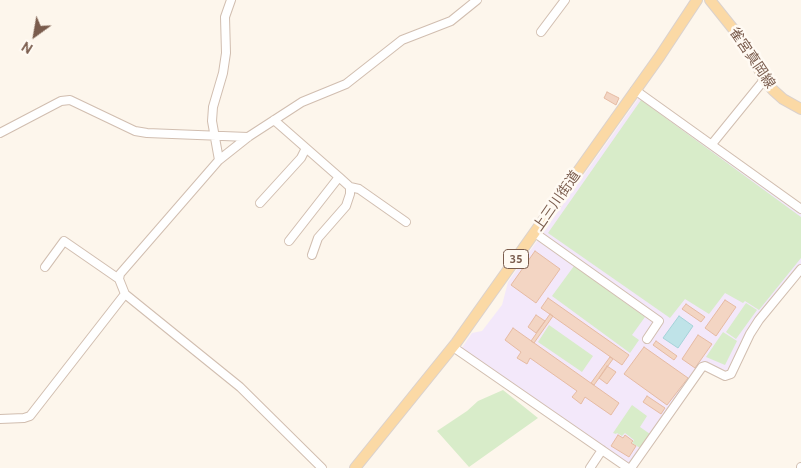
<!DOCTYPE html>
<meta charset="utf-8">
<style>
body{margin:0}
#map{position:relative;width:801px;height:468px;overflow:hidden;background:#fdf6ec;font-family:Cabin,sans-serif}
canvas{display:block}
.north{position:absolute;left:10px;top:10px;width:50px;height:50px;-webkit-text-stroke:4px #fffaf3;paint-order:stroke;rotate:212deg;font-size:14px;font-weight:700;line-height:20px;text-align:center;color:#7a5c4d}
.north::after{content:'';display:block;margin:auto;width:18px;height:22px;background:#7a5c4d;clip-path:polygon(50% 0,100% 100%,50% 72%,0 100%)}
</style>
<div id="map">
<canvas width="801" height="468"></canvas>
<div class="north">N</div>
</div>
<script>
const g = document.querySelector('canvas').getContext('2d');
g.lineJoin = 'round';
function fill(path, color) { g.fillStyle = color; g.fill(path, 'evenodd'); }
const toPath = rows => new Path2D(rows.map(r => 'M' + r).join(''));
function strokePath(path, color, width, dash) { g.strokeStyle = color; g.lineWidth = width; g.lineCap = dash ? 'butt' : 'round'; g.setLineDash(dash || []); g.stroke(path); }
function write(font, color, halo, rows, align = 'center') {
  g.font = font + ' Cabin,"Noto Sans JP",sans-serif'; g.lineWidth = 5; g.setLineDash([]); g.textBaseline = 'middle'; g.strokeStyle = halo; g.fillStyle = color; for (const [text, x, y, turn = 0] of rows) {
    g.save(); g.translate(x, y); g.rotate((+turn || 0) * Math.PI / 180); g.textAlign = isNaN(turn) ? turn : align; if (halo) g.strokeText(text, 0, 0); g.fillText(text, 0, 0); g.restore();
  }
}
fill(toPath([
 [640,96,801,212,801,265,753,322,727,371,703,362,630,464,461,349,472,333,482,331,502,305,508,282]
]), '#f3e8fa');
fill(toPath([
 [641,100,801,217,801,258,759,310,745,301,743,303,725,293,709,314,685,299,670,318,548,233],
 [574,266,645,317,632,335,639,340,630,353,552,296],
 [746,303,757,310,736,339,726,332],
 [549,325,593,356,582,372,538,342],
 [723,332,737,341,725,365,706,357],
 [503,390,538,418,469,467,437,431,467,411,478,401],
 [632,405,647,416,640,427,650,434,640,448,632,443,634,440,625,433,622,436,617,433,616,434,613,433]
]), '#d8ecc9');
const water = toPath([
 [679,316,693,326,678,348,663,338,679,316]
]);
fill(water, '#bfe3e8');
strokePath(water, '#a5d3da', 1);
const building = toPath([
 [607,92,619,98,616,105,604,98,607,92],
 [535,251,560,269,536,303,511,285,535,251],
 [548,298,629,355,622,365,541,308,548,298],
 [725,300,736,307,716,336,705,328,725,300],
 [686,304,705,317,701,322,682,309,686,304],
 [550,314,553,316,534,343,531,341,550,314],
 [536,315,545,321,536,333,528,327,536,315],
 [513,328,619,403,611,415,585,397,581,404,572,397,577,391,530,358,527,364,517,358,521,352,505,340,513,328],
 [698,335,712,344,695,368,682,359,698,335],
 [656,341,677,356,674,360,653,345,656,341],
 [644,347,688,378,667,405,624,374,644,347],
 [610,357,613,359,594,385,591,383,610,357],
 [607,366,616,372,607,384,599,378,607,366],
 [647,396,665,408,661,414,643,402,647,396],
 [618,435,623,438,625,435,633,441,631,443,636,446,629,457,611,446,618,435]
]);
fill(building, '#f3d5c3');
strokePath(building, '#e6bba3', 1);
const minor = toPath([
 [541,32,565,0],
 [635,90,801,209],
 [274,120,339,177,289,241],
 [0,133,61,101,70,100,135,131,147,133,248,137],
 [712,144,764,80],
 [219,160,212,121,213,107,223,73,226,53,225,17,231,0],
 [350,187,359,189,406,222],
 [260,203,301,158,306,148],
 [535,233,659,321,647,339],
 [312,255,318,238,346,206,350,194,350,187,339,177],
 [45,267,64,241,119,279],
 [453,347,628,468],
 [0,419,24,418,30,416,125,294],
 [322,468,240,387,125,294,119,279,120,274,219,160,248,137,302,102,346,84,402,40,451,21,477,0],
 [590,468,602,450],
 [631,468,702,367,705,366,725,376,731,374,750,334,759,320,801,269],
 [801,468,801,467]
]);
const major = toPath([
 [710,0,738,35,754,59,764,80,773,90,783,99,801,109],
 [355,468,456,343,660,56,697,0]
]);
strokePath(minor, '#d1beb0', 10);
strokePath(major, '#dad1cd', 12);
strokePath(minor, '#fff', 8);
strokePath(major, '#fbd9a5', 10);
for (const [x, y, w] of [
 [516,259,25]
]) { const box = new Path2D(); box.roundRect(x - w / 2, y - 9.5, w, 19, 4); g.fillStyle = '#fffaf3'; g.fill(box); strokePath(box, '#7a5c4d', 1); }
write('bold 12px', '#7a5c4d', null, [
 ["35",516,259]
]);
write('14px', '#7a5c4d', '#fffaf3', [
 ["雀宮真岡線",752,58,56],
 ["上三川街道",557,201,-55]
]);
</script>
